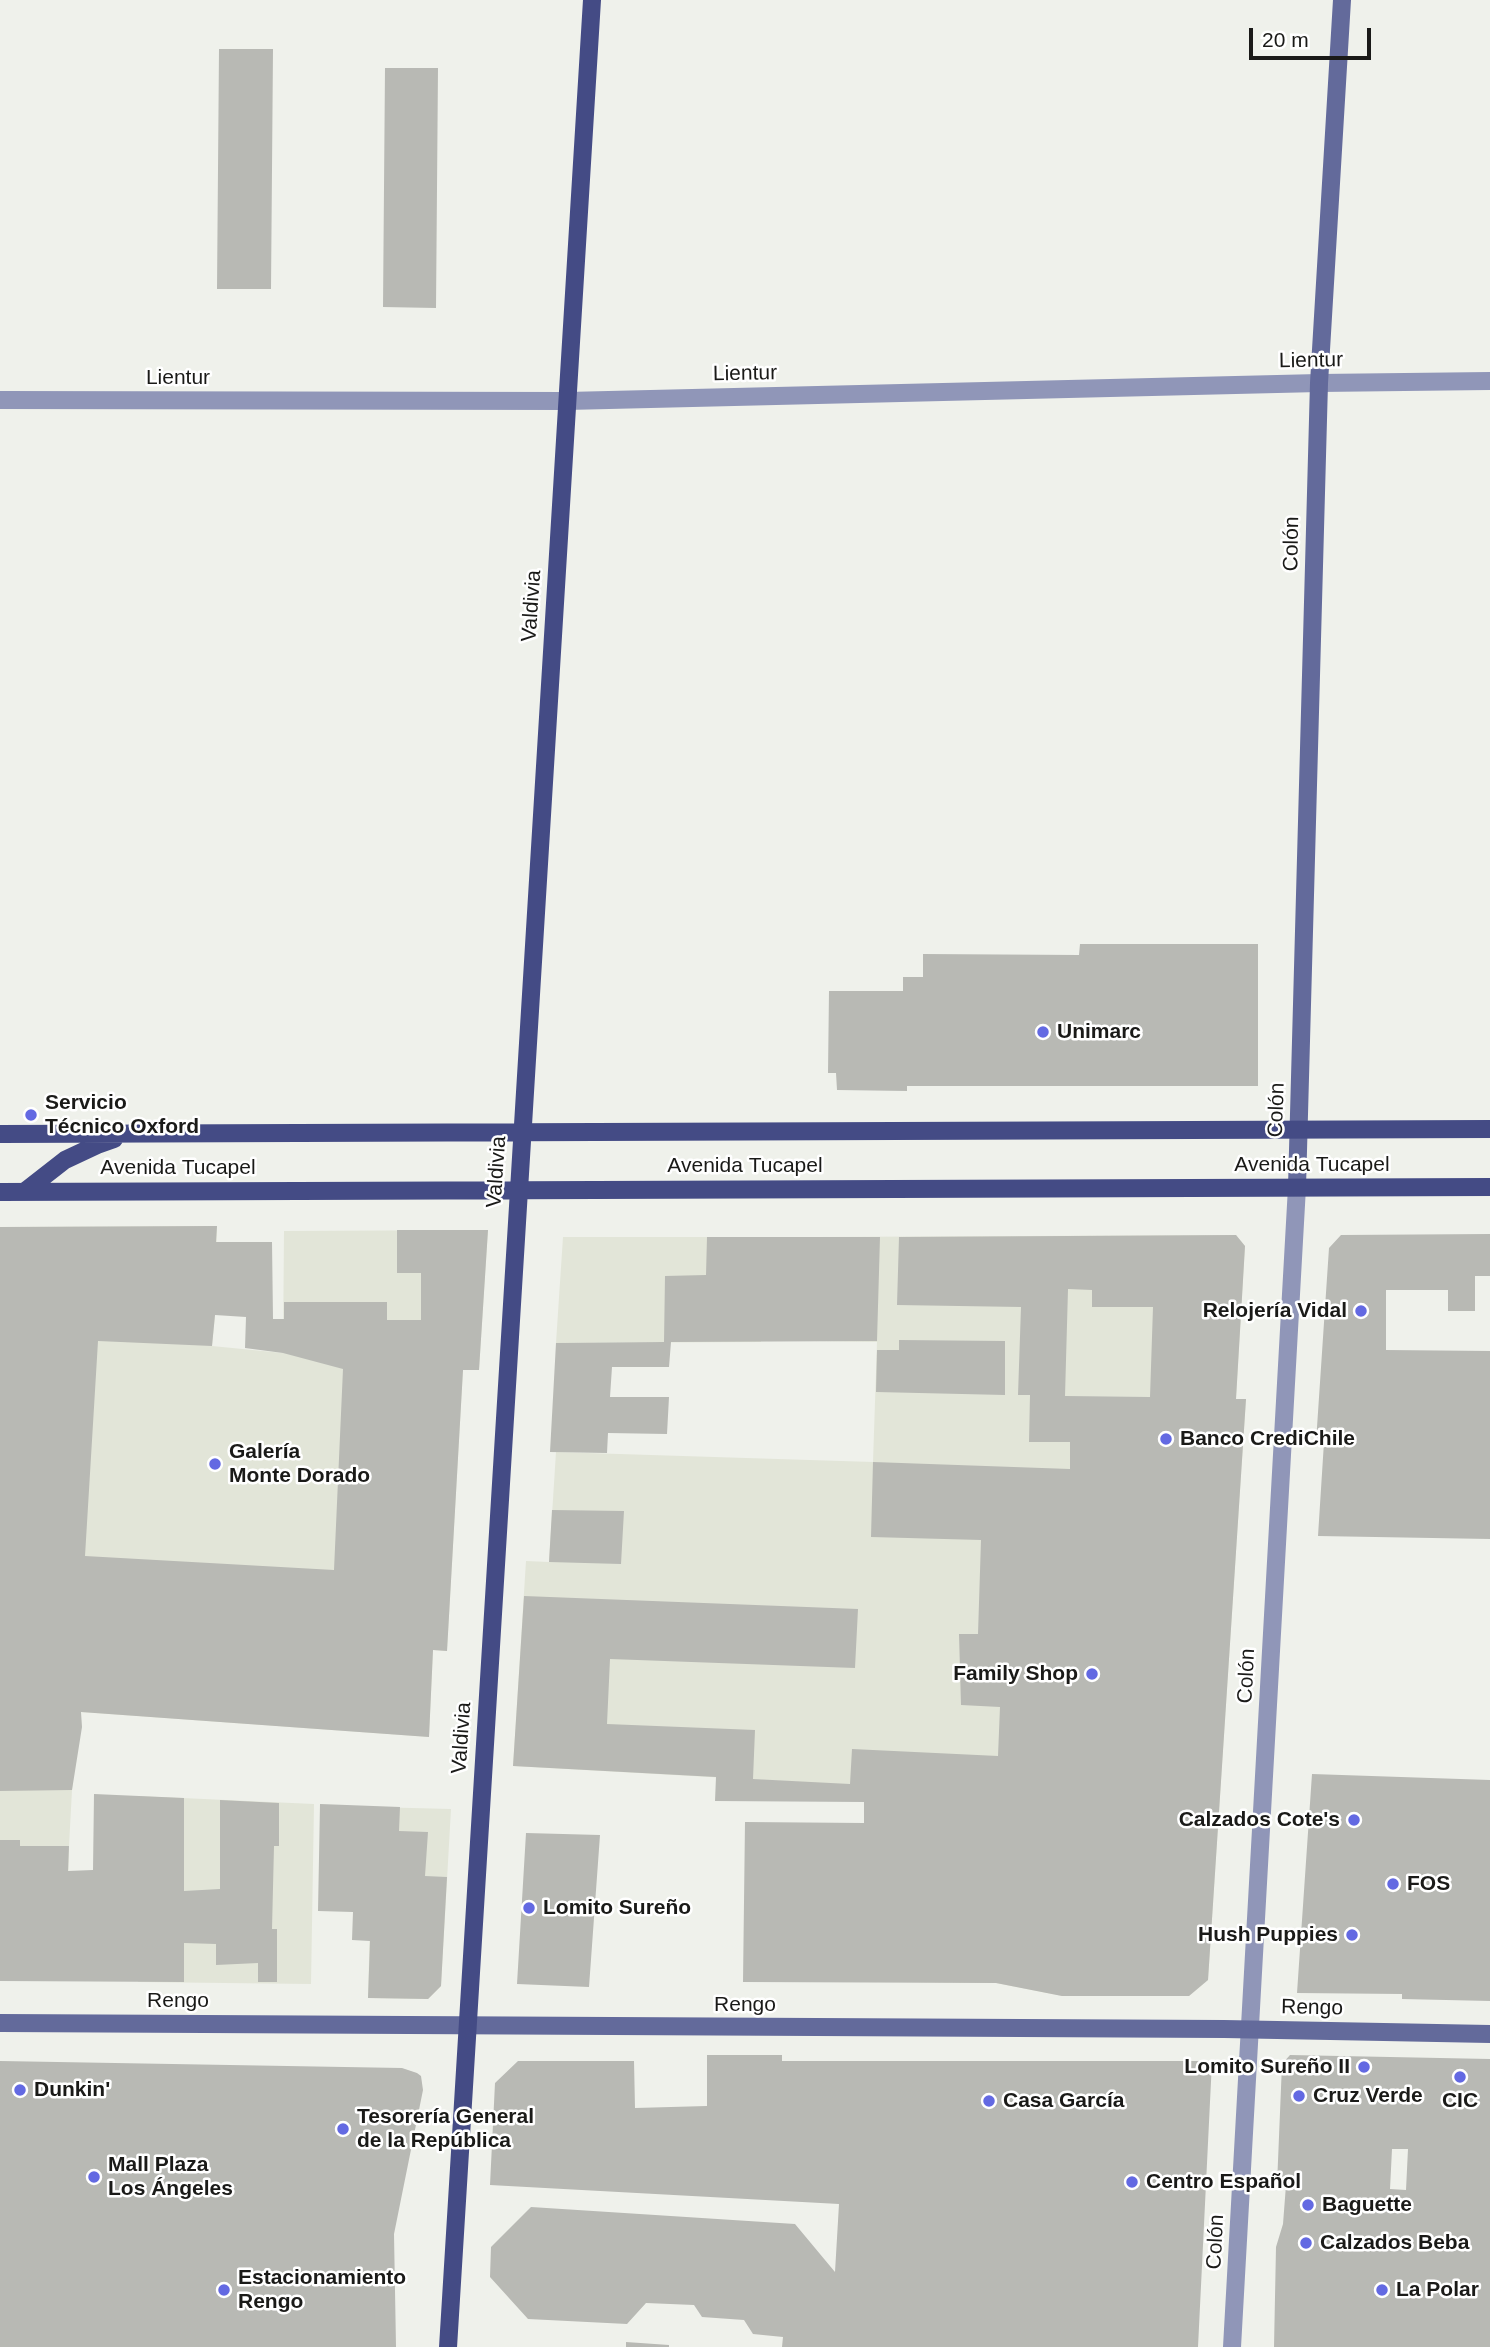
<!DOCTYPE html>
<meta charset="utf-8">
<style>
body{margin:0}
#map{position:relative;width:1490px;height:2347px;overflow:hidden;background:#eff1eb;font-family:Helvetica,sans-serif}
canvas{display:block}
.scale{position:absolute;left:1249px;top:28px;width:122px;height:32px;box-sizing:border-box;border:4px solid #1a1a18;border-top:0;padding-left:9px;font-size:21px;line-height:24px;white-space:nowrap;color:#1a1a18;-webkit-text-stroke:5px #fff;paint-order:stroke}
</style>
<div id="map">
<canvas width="1490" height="2347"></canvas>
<div class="scale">20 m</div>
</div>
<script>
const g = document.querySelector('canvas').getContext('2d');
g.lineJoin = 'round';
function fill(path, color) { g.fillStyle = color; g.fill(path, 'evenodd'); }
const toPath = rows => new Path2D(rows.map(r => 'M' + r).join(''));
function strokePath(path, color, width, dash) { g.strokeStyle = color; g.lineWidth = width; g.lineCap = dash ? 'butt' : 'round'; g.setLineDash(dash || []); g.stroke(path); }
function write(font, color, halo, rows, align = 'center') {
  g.font = font + ' Helvetica,sans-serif'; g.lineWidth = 5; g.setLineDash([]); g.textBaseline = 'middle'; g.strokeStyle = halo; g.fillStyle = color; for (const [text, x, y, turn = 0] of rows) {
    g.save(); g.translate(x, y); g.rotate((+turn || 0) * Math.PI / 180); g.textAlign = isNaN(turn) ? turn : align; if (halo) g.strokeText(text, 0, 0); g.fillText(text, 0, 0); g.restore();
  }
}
fill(toPath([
 [217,1226,215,1315,212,1346,283,1353,284,1231,488,1230,479,1370,463,1370,447,1651,433,1650,429,1737,81,1712,72,1790,69,1846,67,1981,0,1981,0,1227],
 [1236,1235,1245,1246,1236,1399,1246,1399,1208,1980,1189,1996,1062,1996,996,1983,904,1982,906,1788,513,1766,526,1561,549,1562,556,1452,873,1462,877,1342,814,1341,816,1237],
 [563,1237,763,1237,761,1342,556,1343],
 [138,1796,314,1804,311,1984,138,1982],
 [373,1807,451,1809,441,1986,428,1999,368,1998]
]), '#e2e5d8');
fill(toPath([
 [219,49,273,49,271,289,217,289],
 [385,68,438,68,436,308,383,307],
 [1080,944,1258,944,1258,1086,907,1086,907,1091,837,1090,836,1073,828,1073,829,991,903,991,903,977,923,977,923,954,1079,955],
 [217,1226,216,1242,272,1242,273,1319,284,1319,284,1302,387,1302,387,1320,421,1320,421,1273,397,1273,397,1230,488,1230,479,1370,463,1370,447,1651,433,1650,429,1737,81,1712,82,1727,72,1790,0,1791,0,1227],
 [215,1315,246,1317,245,1348,283,1353,343,1369,334,1570,85,1556,98,1341,212,1346],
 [1490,1234,1490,1276,1475,1276,1475,1311,1448,1311,1448,1290,1386,1290,1386,1350,1490,1351,1490,1539,1318,1536,1324,1442,1316,1442,1329,1248,1341,1235],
 [1236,1235,1245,1246,1236,1399,1246,1399,1208,1980,1189,1996,1062,1996,996,1983,743,1982,745,1822,864,1823,864,1802,715,1801,716,1777,513,1766,524,1596,858,1609,855,1668,610,1659,607,1724,755,1730,753,1779,850,1784,852,1749,998,1756,1000,1707,961,1705,959,1634,978,1634,981,1540,871,1537,873,1462,1070,1469,1070,1442,1029,1442,1030,1395,1018,1395,1021,1307,897,1305,899,1237],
 [1068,1289,1092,1290,1092,1307,1153,1307,1150,1397,1065,1396],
 [707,1237,880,1237,877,1341,671,1342,669,1367,612,1367,610,1397,669,1397,667,1434,608,1433,607,1453,550,1452,556,1343,664,1342,665,1276,706,1275],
 [899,1340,1005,1341,1005,1395,876,1392,877,1350,899,1350],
 [552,1510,624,1511,621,1564,549,1562],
 [1312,1774,1490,1780,1490,2001,1402,1999,1402,1994,1297,1993],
 [94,1794,184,1798,184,1891,220,1889,220,1800,279,1803,279,1846,274,1846,272,1929,277,1929,277,1982,258,1982,258,1963,216,1965,216,1944,184,1943,184,1982,0,1981,0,1840,20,1840,20,1846,69,1846,68,1871,93,1870],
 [320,1804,400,1807,399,1831,428,1832,425,1876,447,1877,441,1986,428,1999,368,1998,370,1941,352,1940,353,1912,318,1911],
 [526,1833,600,1835,589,1987,517,1984],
 [707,2055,782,2055,782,2061,1212,2061,1198,2347,782,2347,783,2337,753,2334,744,2320,702,2317,694,2305,646,2303,627,2324,528,2319,490,2277,491,2247,531,2207,795,2224,835,2272,839,2204,490,2185,495,2083,518,2061,634,2061,635,2108,707,2106],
 [1290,2055,1490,2059,1490,2347,1274,2347,1276,2247,1283,2224,1286,2185,1277,2185,1282,2064],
 [1392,2149,1408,2149,1406,2190,1390,2189],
 [0,2061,402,2068,417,2073,421,2076,423,2090,394,2234,396,2347,0,2347],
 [626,2342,669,2345,669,2347,626,2347]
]), '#b8b9b4');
strokePath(toPath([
 [0,400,567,401,1319,383,1490,381],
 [1232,2347,1297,1187]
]), '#9096b8', 18);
strokePath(toPath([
 [1297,1187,1319,383,1342,0],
 [0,2023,1224,2029,1490,2034]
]), '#636a9b', 18);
strokePath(toPath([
 [0,1134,1490,1129],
 [0,1192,1490,1187],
 [24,1192,65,1160,97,1145,114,1139],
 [448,2347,592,0]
]), '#444b85', 18);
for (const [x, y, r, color] of [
 [1043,1032,7,"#6369e2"],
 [31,1115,7,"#6369e2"],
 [1361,1311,7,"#6369e2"],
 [1166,1439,7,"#6369e2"],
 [215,1464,7,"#6369e2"],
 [1092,1674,7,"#6369e2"],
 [1354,1820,7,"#6369e2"],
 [1393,1884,7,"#6369e2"],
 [529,1908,7,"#6369e2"],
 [1352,1935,7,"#6369e2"],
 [1364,2067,7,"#6369e2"],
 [1460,2077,7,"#6369e2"],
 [20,2090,7,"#6369e2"],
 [1299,2096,7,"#6369e2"],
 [989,2101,7,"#6369e2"],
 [343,2129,7,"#6369e2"],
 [94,2177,7,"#6369e2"],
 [1132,2182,7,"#6369e2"],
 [1308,2205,7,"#6369e2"],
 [1306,2243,7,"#6369e2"],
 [224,2290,7,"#6369e2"],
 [1382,2290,7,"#6369e2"]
]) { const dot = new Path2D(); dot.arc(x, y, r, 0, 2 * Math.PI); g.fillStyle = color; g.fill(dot); strokePath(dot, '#fff', 2.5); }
write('21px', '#1a1a18', '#fff', [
 ["Lientur",1311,361,-1],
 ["Lientur",745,374,-1],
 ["Lientur",178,378],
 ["Colón",1292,544,-89],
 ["Valdivia",532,606,-86],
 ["Colón",1277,1110,-88],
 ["Avenida Tucapel",1312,1165],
 ["Avenida Tucapel",745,1166],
 ["Avenida Tucapel",178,1168],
 ["Valdivia",497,1172,-86],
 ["Colón",1247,1676,-87],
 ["Valdivia",462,1738,-86],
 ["Rengo",178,2001],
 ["Rengo",745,2005],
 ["Rengo",1312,2008,1],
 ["Colón",1216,2242,-87]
]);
write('bold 21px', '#1a1a18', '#fff', [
 ["Unimarc",1057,1032],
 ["Servicio",45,1103],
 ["Técnico Oxford",45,1127],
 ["Relojería Vidal",1347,1311,"right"],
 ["Banco CrediChile",1180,1439],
 ["Galería",229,1452],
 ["Monte Dorado",229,1476],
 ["Family Shop",1078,1674,"right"],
 ["Calzados Cote's",1340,1820,"right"],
 ["FOS",1407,1884],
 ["Lomito Sureño",543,1908],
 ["Hush Puppies",1338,1935,"right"],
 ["Lomito Sureño II",1350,2067,"right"],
 ["Dunkin'",34,2090],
 ["Cruz Verde",1313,2096],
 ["Casa García",1003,2101],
 ["CIC",1460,2101,"center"],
 ["Tesorería General",357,2117],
 ["de la República",357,2141],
 ["Mall Plaza",108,2165],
 ["Los Ángeles",108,2189],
 ["Centro Español",1146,2182],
 ["Baguette",1322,2205],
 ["Calzados Beba",1320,2243],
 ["Estacionamiento",238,2278],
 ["Rengo",238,2302],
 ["La Polar",1396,2290]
], 'left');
</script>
